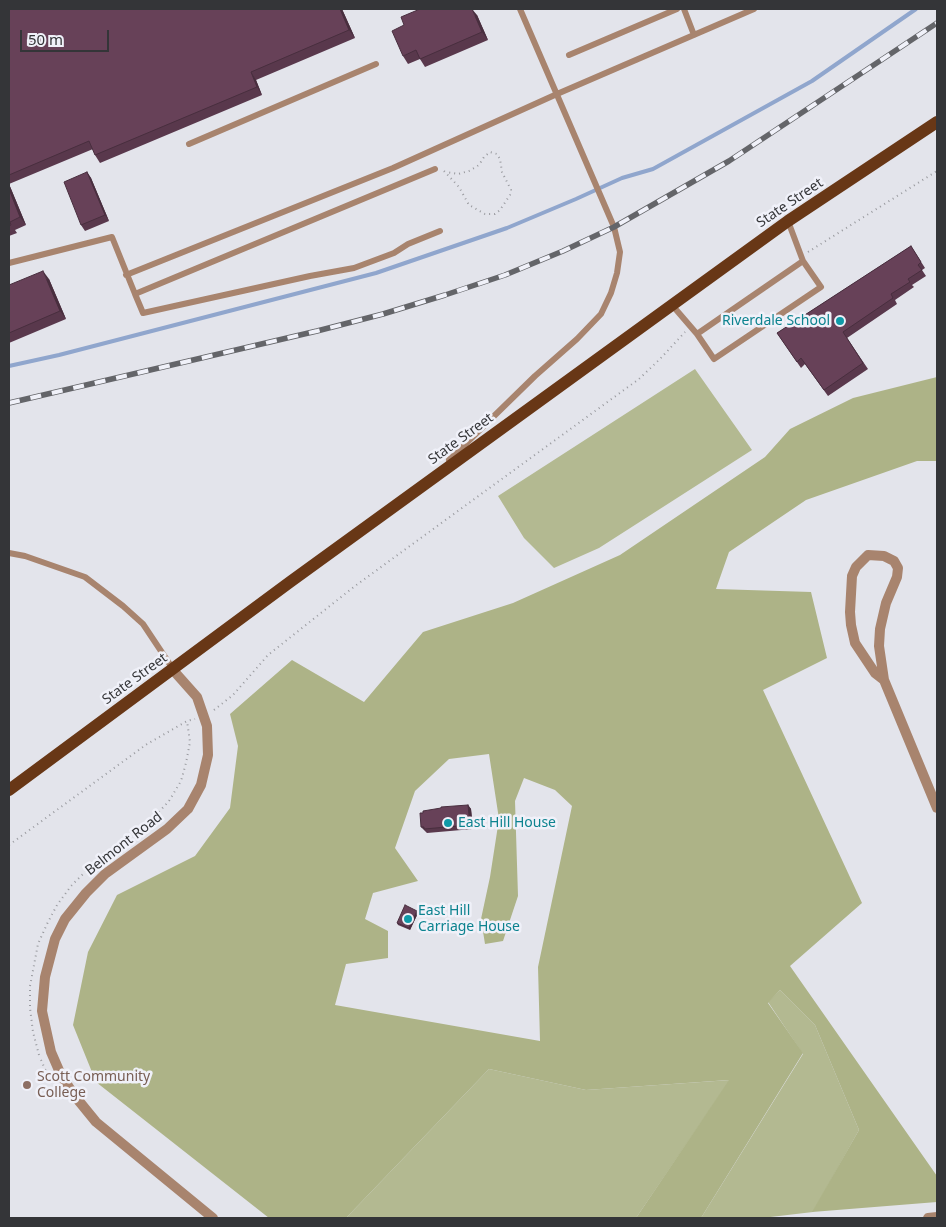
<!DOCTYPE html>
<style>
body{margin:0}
#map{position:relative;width:946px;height:1227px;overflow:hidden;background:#e3e4eb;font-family:"Noto Sans",sans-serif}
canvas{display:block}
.frame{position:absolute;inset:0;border:10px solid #343538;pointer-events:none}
.scale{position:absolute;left:20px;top:30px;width:89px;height:22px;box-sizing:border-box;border:2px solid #343538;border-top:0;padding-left:6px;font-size:15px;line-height:18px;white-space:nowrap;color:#343538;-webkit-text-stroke:4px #f0f1f9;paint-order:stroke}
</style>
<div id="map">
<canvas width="946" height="1227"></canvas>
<div class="frame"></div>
<div class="scale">50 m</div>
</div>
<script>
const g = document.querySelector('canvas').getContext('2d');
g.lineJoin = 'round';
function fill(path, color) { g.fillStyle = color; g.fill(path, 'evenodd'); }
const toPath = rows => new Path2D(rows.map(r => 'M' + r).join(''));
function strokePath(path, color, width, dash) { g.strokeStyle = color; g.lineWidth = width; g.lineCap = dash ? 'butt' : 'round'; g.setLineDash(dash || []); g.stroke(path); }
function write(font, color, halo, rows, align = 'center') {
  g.font = font + ' "Noto Sans",sans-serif'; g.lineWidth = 5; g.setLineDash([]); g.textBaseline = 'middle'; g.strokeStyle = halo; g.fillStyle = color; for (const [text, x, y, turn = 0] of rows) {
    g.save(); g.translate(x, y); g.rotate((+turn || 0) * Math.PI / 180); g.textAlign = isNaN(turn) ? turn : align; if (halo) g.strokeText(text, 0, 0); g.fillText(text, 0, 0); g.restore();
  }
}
fill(toPath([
 [695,369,752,450,599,548,554,568,524,538,498,496],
 [780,990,815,1025,859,1130,813,1212,762,1218,701,1218,803,1054,768,1002],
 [489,1069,586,1090,730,1080,636,1218,346,1218]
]), '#b3b991');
fill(toPath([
 [937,377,937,461,917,461,806,500,729,552,716,589,811,592,827,658,763,690,862,903,790,966,937,1176,937,1202,812,1212,859,1130,815,1025,780,990,768,1003,803,1053,701,1218,636,1218,729,1080,586,1090,489,1069,346,1218,269,1218,96,1082,73,1025,88,952,117,895,195,856,230,808,238,746,230,714,292,660,364,702,423,632,513,603,620,555,765,457,790,429,853,398],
 [489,754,499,819,490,877,481,919,485,944,503,941,518,896,515,801,524,778,555,790,572,806,538,967,540,1041,335,1005,346,964,388,958,388,931,365,919,373,893,418,881,395,848,415,791,449,759]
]), '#adb387');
strokePath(toPath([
 [9,366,59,355,376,273,507,228,576,199,622,178,653,169,812,81,916,9]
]), '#90a6cd', 4);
strokePath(toPath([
 [444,171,459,187,469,205,485,214,495,214,500,210,510,195,511,190,502,172,500,159,497,154,490,152,484,157,479,165,469,171,458,174,446,172],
 [808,252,937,171],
 [214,710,233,695,268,655,355,586,639,379,660,359,685,332],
 [9,845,147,744,187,721,195,719],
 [39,1055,33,1032,30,1008,30,986,38,944,47,924,57,905,71,886,99,858,127,839,157,814,169,801,181,781,186,763,190,742,187,721],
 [41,1060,49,1078]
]), '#999a9f', 2, [1, 4]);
strokePath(toPath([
 [684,9,694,35],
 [569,55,677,9],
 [189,144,376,64],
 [9,263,112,237,135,294,435,169],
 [126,275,393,168,557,94,754,9],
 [135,294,143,313,310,276,354,268,394,253,408,244,440,231],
 [672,305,697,334,803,261,788,221],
 [697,334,714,359,821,287,803,261],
 [449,460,535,376,577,339,601,314,611,293,617,273,620,252,614,227,520,9],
 [9,553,25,556,85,577,123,606,143,624,173,669]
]), '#a8846e', 6);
strokePath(toPath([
 [868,555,884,556,894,561,898,568,897,577,886,603,880,629,879,646,884,680,875,673,855,643,851,625,850,612,852,576,856,567,868,555],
 [173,670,197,697,207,726,208,755,201,785,188,809,167,829,105,874,86,893,65,919,55,939,45,977,42,1011,51,1052,61,1075,74,1095,96,1122,213,1218],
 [884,680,937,808],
 [928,1218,937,1217]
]), '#a8846e', 10);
strokePath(toPath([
 [9,790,290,582,672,305,788,221,937,122]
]), '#683716', 12);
const rail = toPath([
 [9,403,317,331,383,314,445,295,505,275,563,251,614,227,729,161,937,23]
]);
strokePath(rail, '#646569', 5.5);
strokePath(rail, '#f0f1f9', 4, [11]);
fill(toPath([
 [9,9,342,9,355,38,256,80,262,95,100,163,95,155,93,149,9,184,26,225,15,230,17,233,9,236],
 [477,15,488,40,425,67,420,59,408,64,403,56],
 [87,172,91,178,109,221,85,231,81,225],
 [911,246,925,268,922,270,926,276,912,285,914,287,895,300,897,304,847,338,868,369,828,396,805,364,801,368,777,333],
 [49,279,66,319,9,343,9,285],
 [468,805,471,809,473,829,427,833,421,827],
 [417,911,418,913,410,930,398,925,397,923]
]), '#59384c');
fill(toPath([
 [340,9,342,9,355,38,349,30],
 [472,9,477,15,488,40,482,32],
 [251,72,256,80,262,95,257,87],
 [87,172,91,178,109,221,105,215],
 [9,184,26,225,20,217,9,189],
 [43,271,49,279,66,319,60,311],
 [468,805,471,809,473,829,470,825],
 [417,911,418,913,410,930,409,928]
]), '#482e3e');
const building = toPath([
 [9,9,340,9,349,30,251,72,257,87,95,155,89,141,9,175,9,9],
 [420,9,472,9,482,32,420,59,416,50,403,56,392,31,404,25,401,17,420,9],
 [87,172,105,215,81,225,64,182,87,172],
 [9,189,20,217,10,222,11,225,9,226,9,189],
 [911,246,921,262,918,265,922,270,908,279,910,282,891,294,893,298,843,332,863,363,824,390,801,358,797,362,777,333,911,246],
 [43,271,60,311,9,333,9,285,43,271],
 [468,805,470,825,424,829,424,827,421,827,420,813,423,813,423,811,441,808,441,807,468,805],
 [405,905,417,911,409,928,397,923,405,905]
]);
fill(building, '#674158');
strokePath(building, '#482e3e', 1);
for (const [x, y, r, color] of [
 [840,321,5,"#0f9aa8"],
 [448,823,5,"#0f9aa8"],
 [408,919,5,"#0f9aa8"],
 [27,1085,5,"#8d6e63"]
]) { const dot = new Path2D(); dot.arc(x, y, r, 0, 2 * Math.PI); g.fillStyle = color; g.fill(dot); strokePath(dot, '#f0f1f9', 2); }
write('14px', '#343538', '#f0f1f9', [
 ["State Street",790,203,-34],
 ["State Street",461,439,-36],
 ["State Street",135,679,-36],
 ["Belmont Road",124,844,-38]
]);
write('14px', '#0d838f', '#f0f1f9', [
 ["Riverdale School",830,321,"right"],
 ["East Hill House",458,823],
 ["East Hill",418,911],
 ["Carriage House",418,927]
], 'left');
write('14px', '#785e54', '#f0f1f9', [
 ["Scott Community",37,1077],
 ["College",37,1093]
], 'left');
</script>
